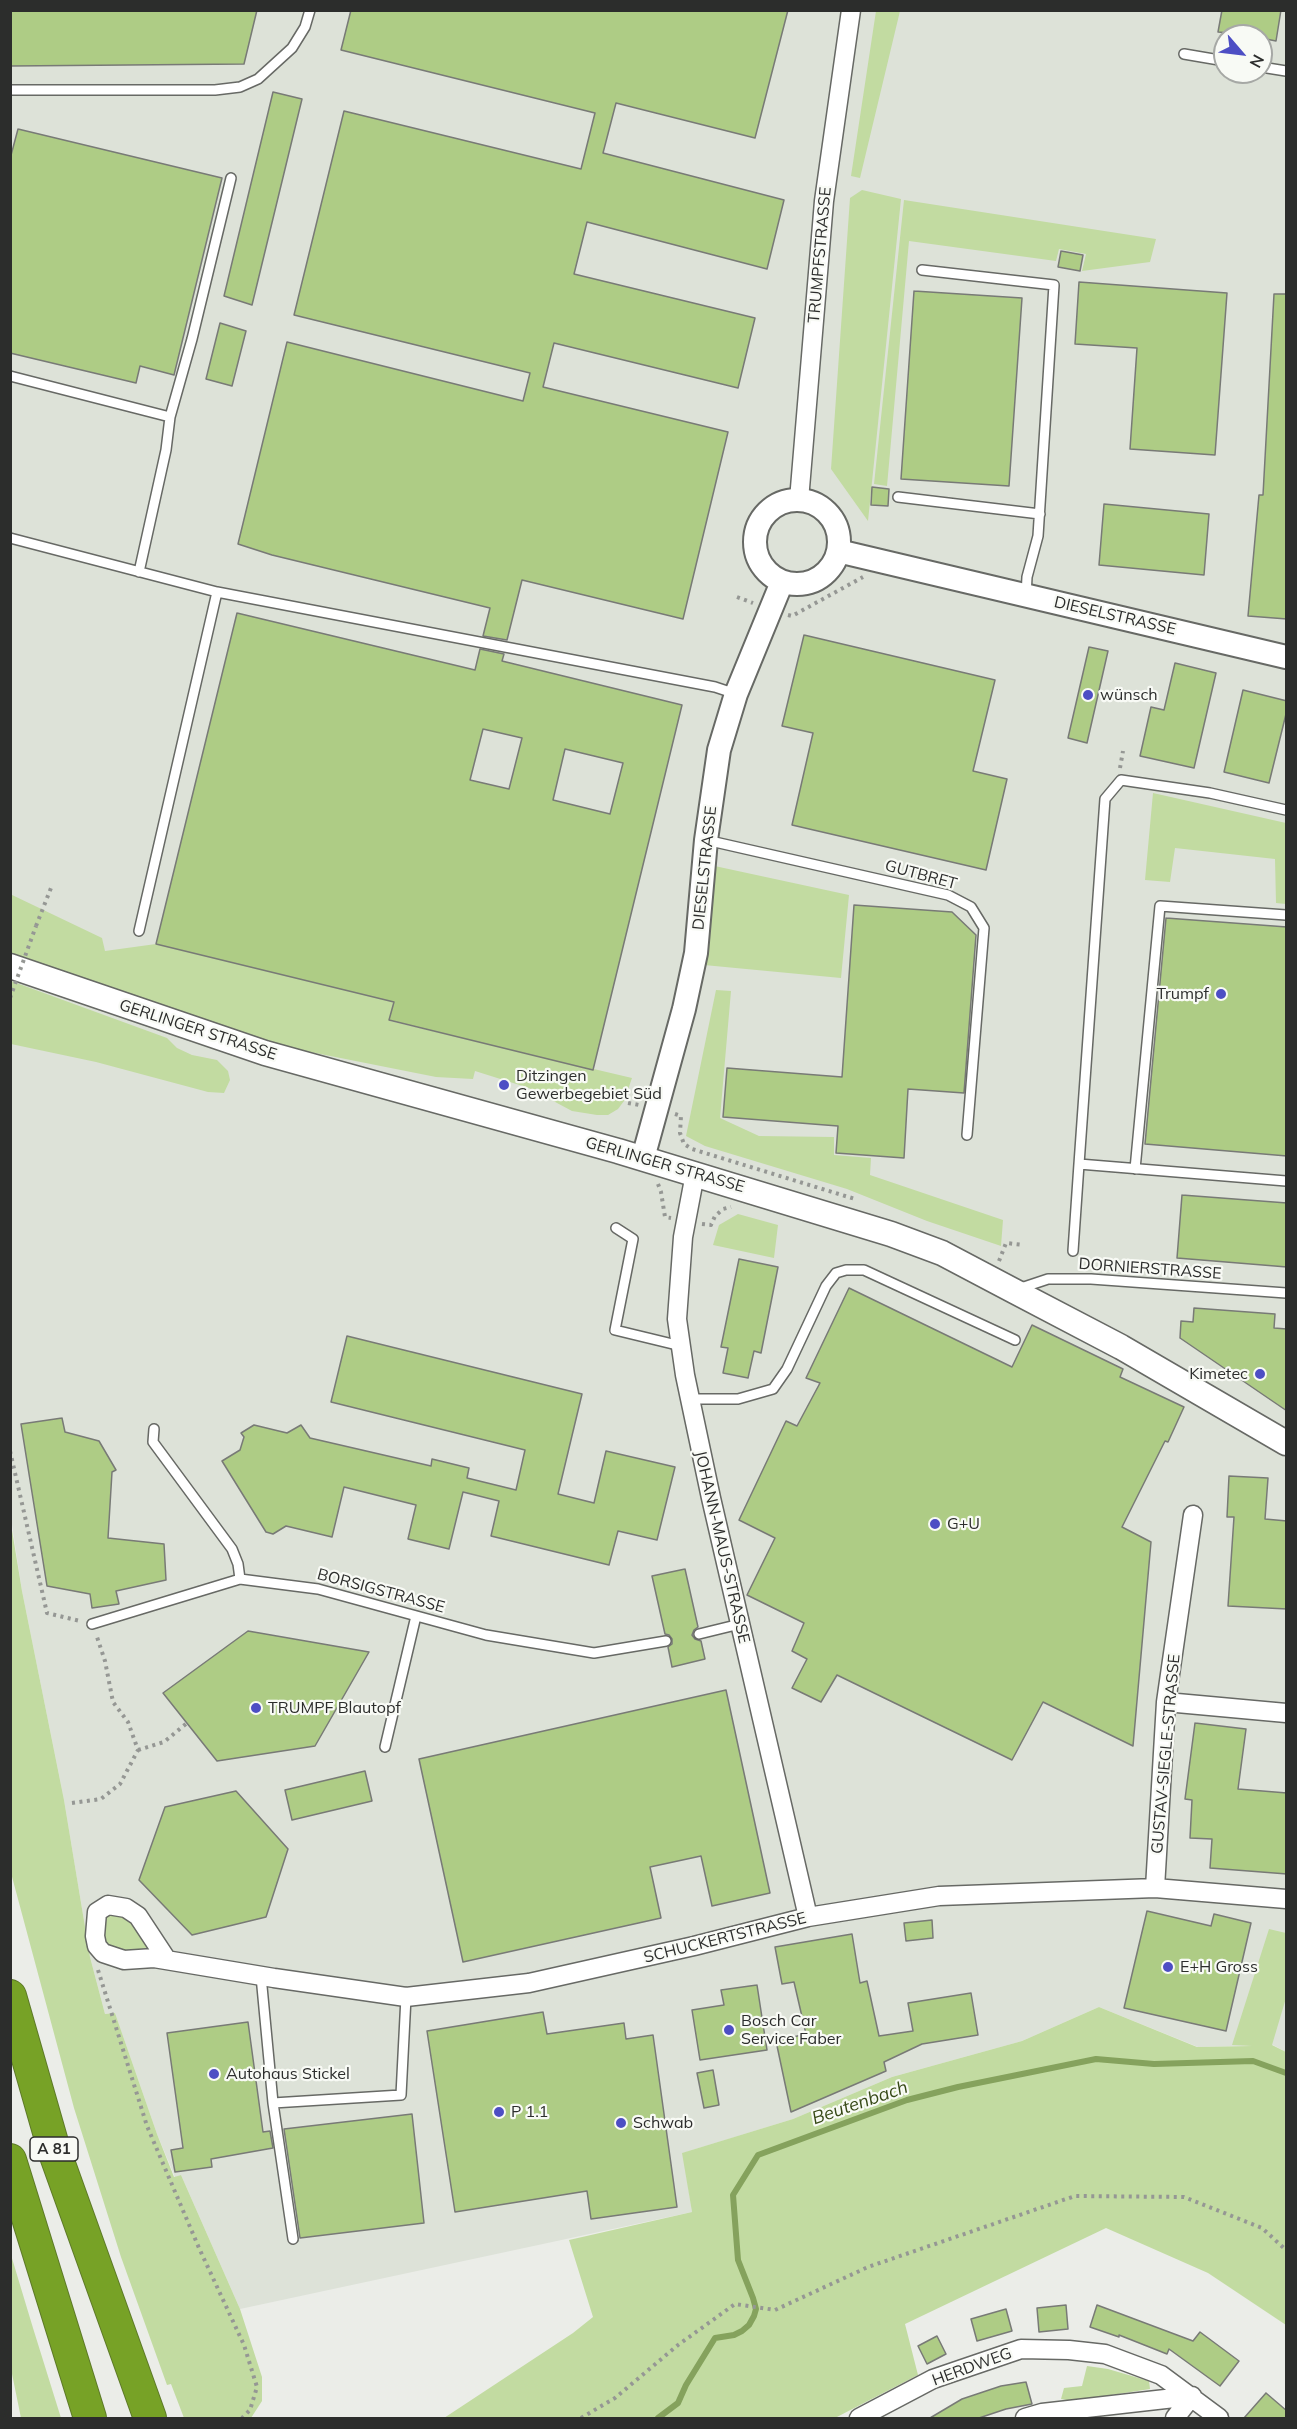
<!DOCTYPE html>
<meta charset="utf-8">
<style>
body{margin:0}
#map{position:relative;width:1297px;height:2429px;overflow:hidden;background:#ebede8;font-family:Mulish,sans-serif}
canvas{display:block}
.frame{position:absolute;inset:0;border:12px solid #2c2d2c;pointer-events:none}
.north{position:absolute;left:1213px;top:24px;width:60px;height:60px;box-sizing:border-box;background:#f8faf5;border:2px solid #a6a8a5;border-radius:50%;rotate:118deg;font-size:16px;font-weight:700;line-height:24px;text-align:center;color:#2c2d2c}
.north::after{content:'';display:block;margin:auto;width:21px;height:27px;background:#4d4ec4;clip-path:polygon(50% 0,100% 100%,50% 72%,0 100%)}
</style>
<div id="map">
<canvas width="1297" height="2429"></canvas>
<div class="frame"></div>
<div class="north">N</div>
</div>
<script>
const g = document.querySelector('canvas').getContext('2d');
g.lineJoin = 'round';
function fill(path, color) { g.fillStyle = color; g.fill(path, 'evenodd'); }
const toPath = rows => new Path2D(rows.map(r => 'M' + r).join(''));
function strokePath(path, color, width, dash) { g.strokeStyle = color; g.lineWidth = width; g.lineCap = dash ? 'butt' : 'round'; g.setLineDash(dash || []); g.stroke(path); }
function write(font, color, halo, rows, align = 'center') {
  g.font = font + ' Mulish,sans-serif'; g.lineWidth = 4.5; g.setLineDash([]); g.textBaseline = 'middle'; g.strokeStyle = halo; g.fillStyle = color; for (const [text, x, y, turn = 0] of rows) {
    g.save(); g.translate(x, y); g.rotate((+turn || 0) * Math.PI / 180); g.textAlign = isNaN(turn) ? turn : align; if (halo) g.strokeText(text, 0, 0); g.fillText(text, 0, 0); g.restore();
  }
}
fill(toPath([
 [10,11,1286,11,1286,2052,1273,2045,1198,2047,1099,2007,1022,2041,892,2077,793,2119,683,2153,692,2212,240,2309,181,2175,175,2177,157,2134,115,2013,105,2014,90,1957,64,1800,22,1591,11,1518],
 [1225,36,1261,36,1261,72,1225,72]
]), '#dde2d8');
fill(toPath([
 [876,11,900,11,860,178,851,176],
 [862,190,901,199,868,521,831,469,850,198],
 [904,200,1156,239,1150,262,1082,271,1086,254,1059,249,1056,261,909,241,887,486,874,484],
 [1153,793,1286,823,1286,904,1276,903,1275,859,1175,848,1170,882,1145,880],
 [710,865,849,895,841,978,704,965],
 [10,894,102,938,105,951,156,944,394,1002,390,1021,632,1078,624,1101,618,1109,608,1115,597,1115,572,1111,529,1088,475,1071,473,1079,436,1077,265,1043,11,955],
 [11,981,167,1038,177,1048,192,1055,217,1060,228,1071,230,1080,224,1093,208,1092,96,1062,11,1044],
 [716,990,731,991,720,1118,759,1136,834,1137,834,1155,871,1158,870,1175,1003,1220,1001,1246,927,1221,847,1189,705,1146,686,1136],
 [738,1214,778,1225,774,1258,713,1245,719,1225],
 [10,1518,22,1591,64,1800,90,1957,105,2014,115,2013,157,2134,174,2177,181,2175,240,2309,262,2377,262,2401,251,2418,184,2418,171,2384,167,2385,121,2257,74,2108,11,1873],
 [126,1908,167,1960,103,1953,97,1912],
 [1269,1929,1286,1933,1286,1998,1272,2045,1286,2052,1286,2325,1208,2273,1106,2228,905,2324,918,2375,835,2418,444,2418,573,2333,593,2317,569,2240,692,2212,682,2153,793,2119,892,2077,1022,2041,1099,2007,1197,2047,1252,2046,1232,2045],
 [11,2255,33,2328,61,2418,21,2418,11,2369],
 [1087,2366,1108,2369,1149,2381,1150,2389,1073,2401,1061,2399,1064,2388,1082,2386]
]), '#c2dba1');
strokePath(toPath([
 [658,2418,678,2403,686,2385,715,2338,734,2335,742,2331,749,2325,754,2316,756,2309,753,2298,738,2260,733,2195,758,2155,907,2100,958,2087,1096,2059,1154,2064,1253,2061,1286,2073]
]), '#85a25d', 6);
const building = toPath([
 [10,10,257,10,244,64,10,66,10,10],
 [351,10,788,10,755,138,616,103,603,153,784,200,767,269,587,222,574,274,755,318,738,388,554,343,543,387,728,432,683,619,522,580,507,640,483,636,490,608,272,555,238,544,287,342,523,401,530,373,294,315,344,111,581,169,595,113,341,50,351,10],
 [1222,10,1281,10,1276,41,1261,38,1261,36,1218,32,1222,10],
 [273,92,302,99,252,305,224,296,273,92],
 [18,129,222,178,174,375,140,366,136,383,10,353,10,159,18,129],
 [1061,251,1083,255,1080,271,1058,267,1061,251],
 [1079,282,1227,293,1215,455,1130,449,1137,348,1075,344,1079,282],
 [914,291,1022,298,1009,486,901,479,914,291],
 [1274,294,1287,294,1287,619,1248,616,1259,495,1263,495,1274,294],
 [220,323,246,331,232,386,206,379,220,323],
 [872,487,889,489,888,506,871,505,872,487],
 [1104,504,1209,514,1204,575,1099,565,1104,504],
 [237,613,475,670,480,649,504,654,502,661,682,705,593,1070,389,1020,394,1002,156,944,237,613],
 [483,729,522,738,509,789,470,780,483,729],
 [565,749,623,763,610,814,553,800,565,749],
 [804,635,995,680,973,771,1007,779,986,870,792,825,813,733,782,726,804,635],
 [1089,647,1108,651,1087,743,1068,738,1089,647],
 [1175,663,1216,673,1194,768,1140,756,1151,707,1164,710,1175,663],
 [1243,690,1287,701,1287,710,1269,783,1224,772,1243,690],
 [854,905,952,912,976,935,964,1093,908,1089,904,1158,836,1153,838,1126,723,1117,727,1068,842,1077,854,905],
 [1166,918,1287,927,1287,1156,1145,1144,1166,918],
 [1182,1195,1287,1203,1287,1267,1177,1258,1182,1195],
 [739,1259,778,1267,761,1353,754,1351,748,1378,723,1373,728,1348,721,1347,739,1259],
 [849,1288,1012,1367,1032,1325,1123,1369,1120,1377,1184,1407,1168,1442,1165,1441,1122,1527,1151,1542,1133,1746,1043,1702,1012,1760,837,1675,821,1702,792,1688,807,1659,792,1651,804,1623,747,1595,775,1538,739,1520,786,1421,797,1426,820,1383,806,1378,849,1288],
 [1194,1308,1275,1314,1274,1328,1287,1329,1287,1411,1180,1338,1181,1321,1193,1322,1194,1308],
 [347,1336,582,1394,558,1494,594,1503,606,1451,675,1467,657,1540,618,1531,609,1565,491,1536,499,1501,463,1492,449,1549,408,1539,416,1505,344,1487,332,1537,286,1526,273,1534,266,1532,222,1461,240,1450,244,1437,241,1433,254,1425,287,1433,301,1425,310,1438,431,1466,432,1459,469,1468,467,1478,516,1490,525,1450,331,1402,347,1336],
 [62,1418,65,1432,99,1441,116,1470,112,1472,108,1538,164,1544,166,1580,116,1591,119,1604,92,1608,90,1594,47,1586,21,1424,62,1418],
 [1229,1476,1268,1478,1265,1519,1287,1521,1287,1609,1228,1606,1234,1517,1227,1517,1229,1476],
 [685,1569,698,1627,694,1630,692,1635,695,1639,701,1641,705,1659,672,1667,668,1647,672,1644,672,1639,669,1635,665,1634,652,1576,685,1569],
 [248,1631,369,1652,315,1746,217,1761,163,1693,248,1631],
 [726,1690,770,1893,712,1906,701,1856,650,1867,661,1918,463,1962,419,1759,726,1690],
 [1195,1723,1246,1729,1238,1789,1287,1793,1287,1874,1210,1868,1212,1839,1190,1838,1192,1800,1185,1799,1195,1723],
 [365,1771,372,1801,292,1820,285,1790,365,1771],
 [236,1791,288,1849,266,1917,192,1935,139,1880,165,1807,236,1791],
 [1147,1911,1211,1926,1214,1914,1251,1923,1226,2031,1124,2008,1147,1911],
 [932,1920,933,1938,906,1941,904,1923,932,1920],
 [852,1934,860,1983,867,1981,879,2036,913,2031,908,2003,971,1993,978,2035,922,2044,884,2062,886,2071,791,2112,776,2041,806,2034,794,1982,782,1984,775,1947,852,1934],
 [757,1985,767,2050,700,2060,692,2010,724,2005,721,1990,757,1985],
 [543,2012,547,2034,624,2023,626,2039,653,2035,677,2207,591,2219,587,2191,455,2212,427,2031,543,2012],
 [248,2022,263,2132,270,2131,273,2148,211,2159,212,2167,175,2172,171,2150,183,2148,167,2033,248,2022],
 [713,2070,719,2105,704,2108,697,2073,713,2070],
 [412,2114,424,2223,300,2238,284,2129,412,2114],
 [1066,2305,1068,2329,1039,2332,1037,2308,1066,2305],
 [1097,2305,1193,2341,1200,2332,1239,2361,1220,2386,1169,2349,1167,2354,1119,2335,1119,2337,1090,2327,1097,2305],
 [1006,2309,1012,2331,977,2341,971,2319,1006,2309],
 [937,2336,946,2354,927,2364,918,2346,937,2336],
 [1026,2382,1032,2404,1006,2409,979,2418,930,2418,962,2399,1001,2386,1026,2382],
 [1266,2393,1287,2411,1287,2418,1244,2418,1266,2393]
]);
fill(building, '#aecc85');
strokePath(building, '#787a76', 1.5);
const service = toPath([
 [1184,54,1225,61],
 [1261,67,1286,71],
 [10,90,215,90,240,87,258,79,292,48,305,27,310,10],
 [922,270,1054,285,1038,536,1027,577,1026,596],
 [10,376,170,417],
 [898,497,1040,514],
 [10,538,217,592,139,931],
 [139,572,166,450,170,417,192,339,231,178],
 [217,592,715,687,736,694],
 [1286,810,1210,793,1121,780,1105,799,1079,1164,1286,1181],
 [706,840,948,895,971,907,984,928,967,1135],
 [1135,1169,1160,906,1286,915],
 [616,1228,633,1239,615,1330,681,1346],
 [1073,1251,1079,1164],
 [1018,1289,1048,1279,1091,1279,1286,1293],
 [690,1399,738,1399,773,1389,787,1369,826,1286,836,1273,846,1270,864,1270,1015,1340],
 [154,1429,153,1442,232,1549,238,1564,240,1579],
 [92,1624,240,1579,318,1589,486,1635,594,1653,666,1641],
 [699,1634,740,1624],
 [385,1747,416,1616],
 [261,1976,273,2103,401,2095,406,1997],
 [273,2103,293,2239]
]);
const minor = toPath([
 [799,500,824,201,851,10],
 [695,1174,683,1237,677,1319,685,1375,711,1498,808,1917],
 [1166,1702,1286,1713],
 [1155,1888,1166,1702,1193,1515],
 [167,1960,138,1916,126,1908,108,1905,97,1912,95,1936,97,1946,103,1953,124,1960,154,1958,274,1978,406,1997,529,1983,694,1946,808,1917,939,1896,1155,1888,1286,1899],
 [859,2418,933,2379,1021,2349,1069,2350,1105,2354,1161,2375,1219,2418],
 [1025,2418,1042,2413,1192,2396],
 [1175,2418,1192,2396]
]);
const tertiary = toPath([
 '755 542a42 42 0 1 1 84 0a42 42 0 1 1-84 0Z',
 [838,551,1286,657],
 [643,1158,684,1009,696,953,706,840,719,750,736,694,782,582]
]);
const secondary = toPath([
 [10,966,265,1053,618,1151,891,1234,942,1253,1014,1291,1121,1347,1286,1443]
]);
const motorway = toPath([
 [10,1996,55,2153,150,2418],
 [10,2160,90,2418]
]);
strokePath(service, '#676965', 12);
strokePath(minor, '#676965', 21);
strokePath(tertiary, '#676965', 26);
strokePath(secondary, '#676965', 27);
strokePath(motorway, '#5d7928', 34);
strokePath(toPath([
 [737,597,753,603],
 [788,615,792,616,863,577],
 [1120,768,1123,751],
 [36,926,51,888],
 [628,1103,639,1105],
 [675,1114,681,1116,680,1133,684,1144,692,1149,855,1199],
 [658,1184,661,1192,665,1217,671,1218],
 [702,1224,711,1225,715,1216,723,1209,731,1207],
 [999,1261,1006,1243,1024,1245],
 [10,1451,47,1613,80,1621],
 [138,1750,164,1742,187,1723],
 [72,1803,101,1799,120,1784,138,1750,128,1722,113,1702,105,1661,97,1637],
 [98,1970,147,2126,199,2248,244,2345,257,2387,250,2410,242,2418],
 [581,2418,615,2398,678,2345,735,2304,775,2310,868,2267,1075,2196,1184,2197,1262,2228,1286,2250]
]), '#959794', 4, [3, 4.5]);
strokePath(service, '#fff', 9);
strokePath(minor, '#fff', 18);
strokePath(tertiary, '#fff', 22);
strokePath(secondary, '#fff', 24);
strokePath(motorway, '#77a226', 32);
strokePath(toPath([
 [10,998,36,926]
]), '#959794', 4, [3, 4.5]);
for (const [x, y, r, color] of [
 [1088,695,6,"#4d4ec4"],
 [1221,994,6,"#4d4ec4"],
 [504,1085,6,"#4d4ec4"],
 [1260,1374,6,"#4d4ec4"],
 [935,1524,6,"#4d4ec4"],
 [256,1708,6,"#4d4ec4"],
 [1168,1967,6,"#4d4ec4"],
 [729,2030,6,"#4d4ec4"],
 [214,2074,6,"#4d4ec4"],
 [499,2112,6,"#4d4ec4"],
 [621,2123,6,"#4d4ec4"]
]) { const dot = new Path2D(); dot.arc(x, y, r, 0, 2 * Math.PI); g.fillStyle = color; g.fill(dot); strokePath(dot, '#f8faf5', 2); }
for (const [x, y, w] of [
 [54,2149,48]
]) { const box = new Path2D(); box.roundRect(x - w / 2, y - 12, w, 24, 4.5); g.fillStyle = '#f8faf5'; g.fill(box); strokePath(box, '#2c2d2c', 1.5); }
write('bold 15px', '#2c2d2c', null, [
 ["A 81",54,2149]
]);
write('16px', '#2c2d2c', '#f8faf5', [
 ["TRUMPFSTRASSE",820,255,-85],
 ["DIESELSTRASSE",1115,616,13],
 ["DIESELSTRASSE",705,868,-84],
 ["GUTBRET",921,875,15],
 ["GERLINGER STRASSE",198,1030,18],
 ["GERLINGER STRASSE",665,1165,16],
 ["DORNIERSTRASSE",1150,1269,4],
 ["JOHANN-MAUS-STRASSE",722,1547,77],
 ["BORSIGSTRASSE",381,1591,15],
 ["GUSTAV-SIEGLE-STRASSE",1166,1754,-85],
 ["SCHUCKERTSTRASSE",725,1938,-14],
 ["HERDWEG",972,2367,-20]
]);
write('16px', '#2c2d2c', '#f8faf5', [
 ["wünsch",1100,695],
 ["Trumpf",1209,994,"right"],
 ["Ditzingen",516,1076],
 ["Gewerbegebiet Süd",516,1094],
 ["Kimetec",1248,1374,"right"],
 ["G+U",947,1524],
 ["TRUMPF Blautopf",268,1708],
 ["E+H Gross",1180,1967],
 ["Bosch Car",741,2021],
 ["Service Faber",741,2039],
 ["Autohaus Stickel",226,2074],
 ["P 1.1",511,2112],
 ["Schwab",633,2123]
], 'left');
write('italic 18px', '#364916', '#f8faf5', [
 ["Beutenbach",860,2103,-19]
]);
</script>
